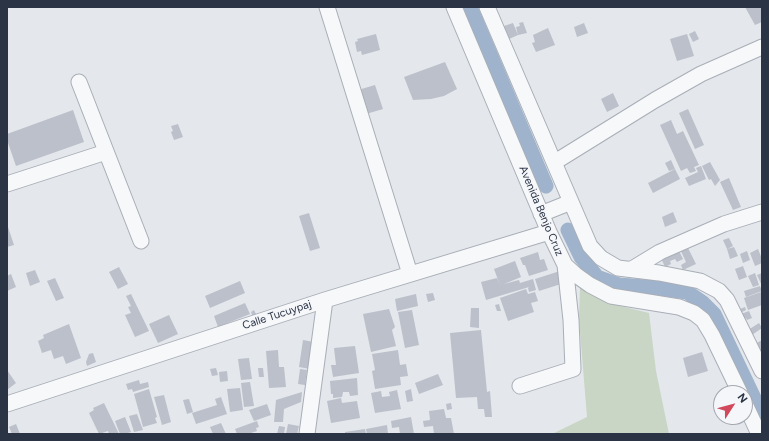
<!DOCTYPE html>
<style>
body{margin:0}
#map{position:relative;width:769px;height:441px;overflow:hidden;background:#e4e7ec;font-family:Figtree,sans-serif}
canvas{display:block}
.frame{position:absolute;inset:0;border:8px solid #2b3445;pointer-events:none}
.north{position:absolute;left:713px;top:385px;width:40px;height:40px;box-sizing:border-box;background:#f4f6f9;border:1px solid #a4a8b1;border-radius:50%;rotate:54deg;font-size:11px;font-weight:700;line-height:16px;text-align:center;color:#2b3445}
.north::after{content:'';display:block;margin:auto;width:14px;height:18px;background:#d1495b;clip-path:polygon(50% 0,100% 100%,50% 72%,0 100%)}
</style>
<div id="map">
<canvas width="769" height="441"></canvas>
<div class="frame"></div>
<div class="north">N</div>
</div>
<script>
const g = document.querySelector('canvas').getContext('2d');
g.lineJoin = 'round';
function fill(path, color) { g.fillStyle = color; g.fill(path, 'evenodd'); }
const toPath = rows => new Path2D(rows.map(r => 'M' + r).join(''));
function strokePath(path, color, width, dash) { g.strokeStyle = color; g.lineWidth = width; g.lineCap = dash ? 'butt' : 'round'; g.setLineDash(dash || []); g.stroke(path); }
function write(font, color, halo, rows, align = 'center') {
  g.font = font + ' Figtree,sans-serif'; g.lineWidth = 3; g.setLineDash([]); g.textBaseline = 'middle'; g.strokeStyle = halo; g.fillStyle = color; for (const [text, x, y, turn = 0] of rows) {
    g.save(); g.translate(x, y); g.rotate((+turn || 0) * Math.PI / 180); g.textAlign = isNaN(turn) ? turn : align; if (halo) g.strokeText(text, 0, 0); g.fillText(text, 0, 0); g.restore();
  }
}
fill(toPath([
 [580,287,608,303,649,313,656,371,669,434,552,434,587,417,579,319]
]), '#c9d6c5');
strokePath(toPath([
 [470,7,546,186],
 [568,230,581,257,597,277,619,285,659,288,687,292,703,303,714,314,762,415]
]), '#9fb4cc', 15);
fill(toPath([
 [745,7,762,7,762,22,755,25],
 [523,22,527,33,518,35,516,27,520,26,519,23],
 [513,23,518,35,509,39,504,26],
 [584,23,588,33,577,37,574,27],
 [548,28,555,45,536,52,532,43,535,42,533,35],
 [695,31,699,39,693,42,689,34],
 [376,34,380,50,362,55,361,51,357,52,355,42,358,41,357,39],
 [687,34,694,56,677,61,670,39],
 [445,62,457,89,444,96,431,99,413,100,404,77],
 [375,85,383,109,366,114,358,90],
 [613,93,619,106,607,112,601,99],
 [688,109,704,145,695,149,679,113],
 [73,110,84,142,16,166,7,140,7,134],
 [671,120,677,134,683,131,699,165,694,167,696,171,690,173,687,168,681,171,660,125],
 [178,124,183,137,174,140,171,132,173,131,171,126],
 [671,160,675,169,669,171,665,163],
 [710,162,720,180,715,186,711,179,709,180,702,166],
 [701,166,706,179,689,186,685,178,698,172,696,168],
 [675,169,680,179,653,193,648,183],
 [729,178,741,207,733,210,720,182],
 [673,212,677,222,665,227,662,217],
 [309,213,320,248,310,251,299,216],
 [7,224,14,245,7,247],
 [729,238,733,246,727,249,723,240],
 [687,246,696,264,683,270,681,265,686,262,680,249],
 [734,247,738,256,730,259,727,249],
 [678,249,683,259,677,262,675,259,670,261,671,264,665,267,661,258],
 [758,249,762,259,762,263,755,266,750,253],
 [747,251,750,260,743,263,740,254],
 [538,252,540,260,544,259,548,270,529,276,525,265,523,265,520,258],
 [515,261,521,277,504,284,519,280,520,283,533,279,536,290,529,292,528,288,529,287,486,300,481,282,497,278,500,285,494,269],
 [743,266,747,277,739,280,735,269],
 [119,267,128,284,118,289,109,272],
 [35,270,40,282,30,286,26,273],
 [560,271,564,283,539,291,535,279],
 [755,273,759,285,753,287,748,276],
 [762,273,762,286,757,275],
 [11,274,16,287,7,291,7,276],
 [55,278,64,298,56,301,47,281],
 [240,281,245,293,210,308,205,296],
 [760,286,762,291,746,297,744,291],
 [526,289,528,294,535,292,538,301,531,303,534,312,508,321,500,298],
 [761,292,762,305,748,310,744,298],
 [433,293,435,300,428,302,426,294],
 [131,294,149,331,135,337,125,315,131,313,128,307,131,306,126,296],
 [416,294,418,306,397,311,395,299],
 [245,303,250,314,218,327,214,316],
 [499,304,501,311,497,311,495,305],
 [745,307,746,310,742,312,740,309],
 [471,308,479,308,479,328,470,327],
 [389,309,395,327,392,330,396,346,371,352,363,314],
 [254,310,258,318,254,320,251,312],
 [412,310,419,345,405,348,398,312],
 [749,311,752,318,747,320,746,318,744,319,741,314],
 [169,315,178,334,158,343,149,324],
 [759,323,762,328,749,337,745,332],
 [69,324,81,358,66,364,63,356,54,359,51,350,42,353,38,341,44,338,43,335],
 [481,330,487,392,490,391,492,417,485,417,484,409,478,409,477,397,456,398,450,333],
 [303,340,314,342,310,369,299,367],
 [762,340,762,354,760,355,755,344],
 [355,346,359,373,333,377,331,365,336,365,334,348],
 [278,350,279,367,284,367,286,387,269,388,266,351],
 [398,350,400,365,406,364,408,376,400,377,401,385,375,389,372,371,375,370,372,354],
 [702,352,708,371,688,377,683,358],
 [93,353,96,362,87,366,86,362,89,354],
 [249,358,252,379,241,380,238,359],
 [216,368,218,375,212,376,210,369],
 [258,368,263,368,264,377,259,377],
 [300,369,307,370,305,385,298,384],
 [7,370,16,383,7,390],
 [227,371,228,381,220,382,219,372],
 [438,374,443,385,419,394,415,383],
 [357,378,358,395,350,396,349,392,343,392,342,397,333,398,333,394,331,394,330,381],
 [139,380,140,384,148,382,149,387,133,392,132,389,128,390,126,384],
 [250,382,254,406,244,407,241,383],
 [240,388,243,410,230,412,227,389],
 [149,389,157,417,155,418,157,423,143,427,139,412,147,410,139,412,134,394],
 [411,389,413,401,407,402,405,391],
 [397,390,401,409,375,413,371,393,381,391,382,397,390,396,389,392],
 [302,392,301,402,284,409,283,422,274,422,276,400],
 [164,395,171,422,162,425,154,397],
 [221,397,227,414,196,424,192,413,217,405,215,399],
 [341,398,342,403,357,401,360,418,331,423,327,401],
 [189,399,193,412,187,414,183,400],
 [104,403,119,434,109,434,108,431,99,434,89,413,94,410,93,408],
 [451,403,452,409,447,410,446,404],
 [267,404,271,415,254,421,249,410],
 [444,409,446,418,451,418,454,434,434,434,433,426,424,427,423,421,430,420,429,411],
 [137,414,143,430,134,432,129,416],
 [125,417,131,432,125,434,120,434,115,421],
 [411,417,414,434,400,434,399,427,392,428,391,421],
 [257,421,259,427,256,428,257,431,248,434,237,434,235,429],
 [221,423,226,434,213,434,210,427],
 [16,424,20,434,12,434,9,427],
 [288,424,299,426,297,434,286,434],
 [387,425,388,434,367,434,366,429],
 [279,426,285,427,284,434,277,434],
 [365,429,366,434,345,434,345,432]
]), '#bbc0ca');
const minor = toPath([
 [327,7,410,274],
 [454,7,549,232,565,265,576,275,590,285,611,296,679,307,694,313,703,320,712,335,740,393],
 [487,7,590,246,601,258,618,268,659,273,700,281,719,291,727,300,762,371],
 [79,82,141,241],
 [555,162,655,100,701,74,762,47],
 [7,184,106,152],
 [541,214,571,202],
 [632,269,660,252,724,224,762,212],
 [520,386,573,369,571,320,565,265],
 [7,404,325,300,549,232],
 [745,404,759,434],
 [307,434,325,300]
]);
strokePath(minor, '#a9aeb7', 17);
strokePath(minor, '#f7f8fa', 15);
write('11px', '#2b3445', '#f4f6f9', [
 ["Avenida Benjo Cruz",541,211,67],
 ["Calle Tucuypaj",277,315,-18]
]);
</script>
